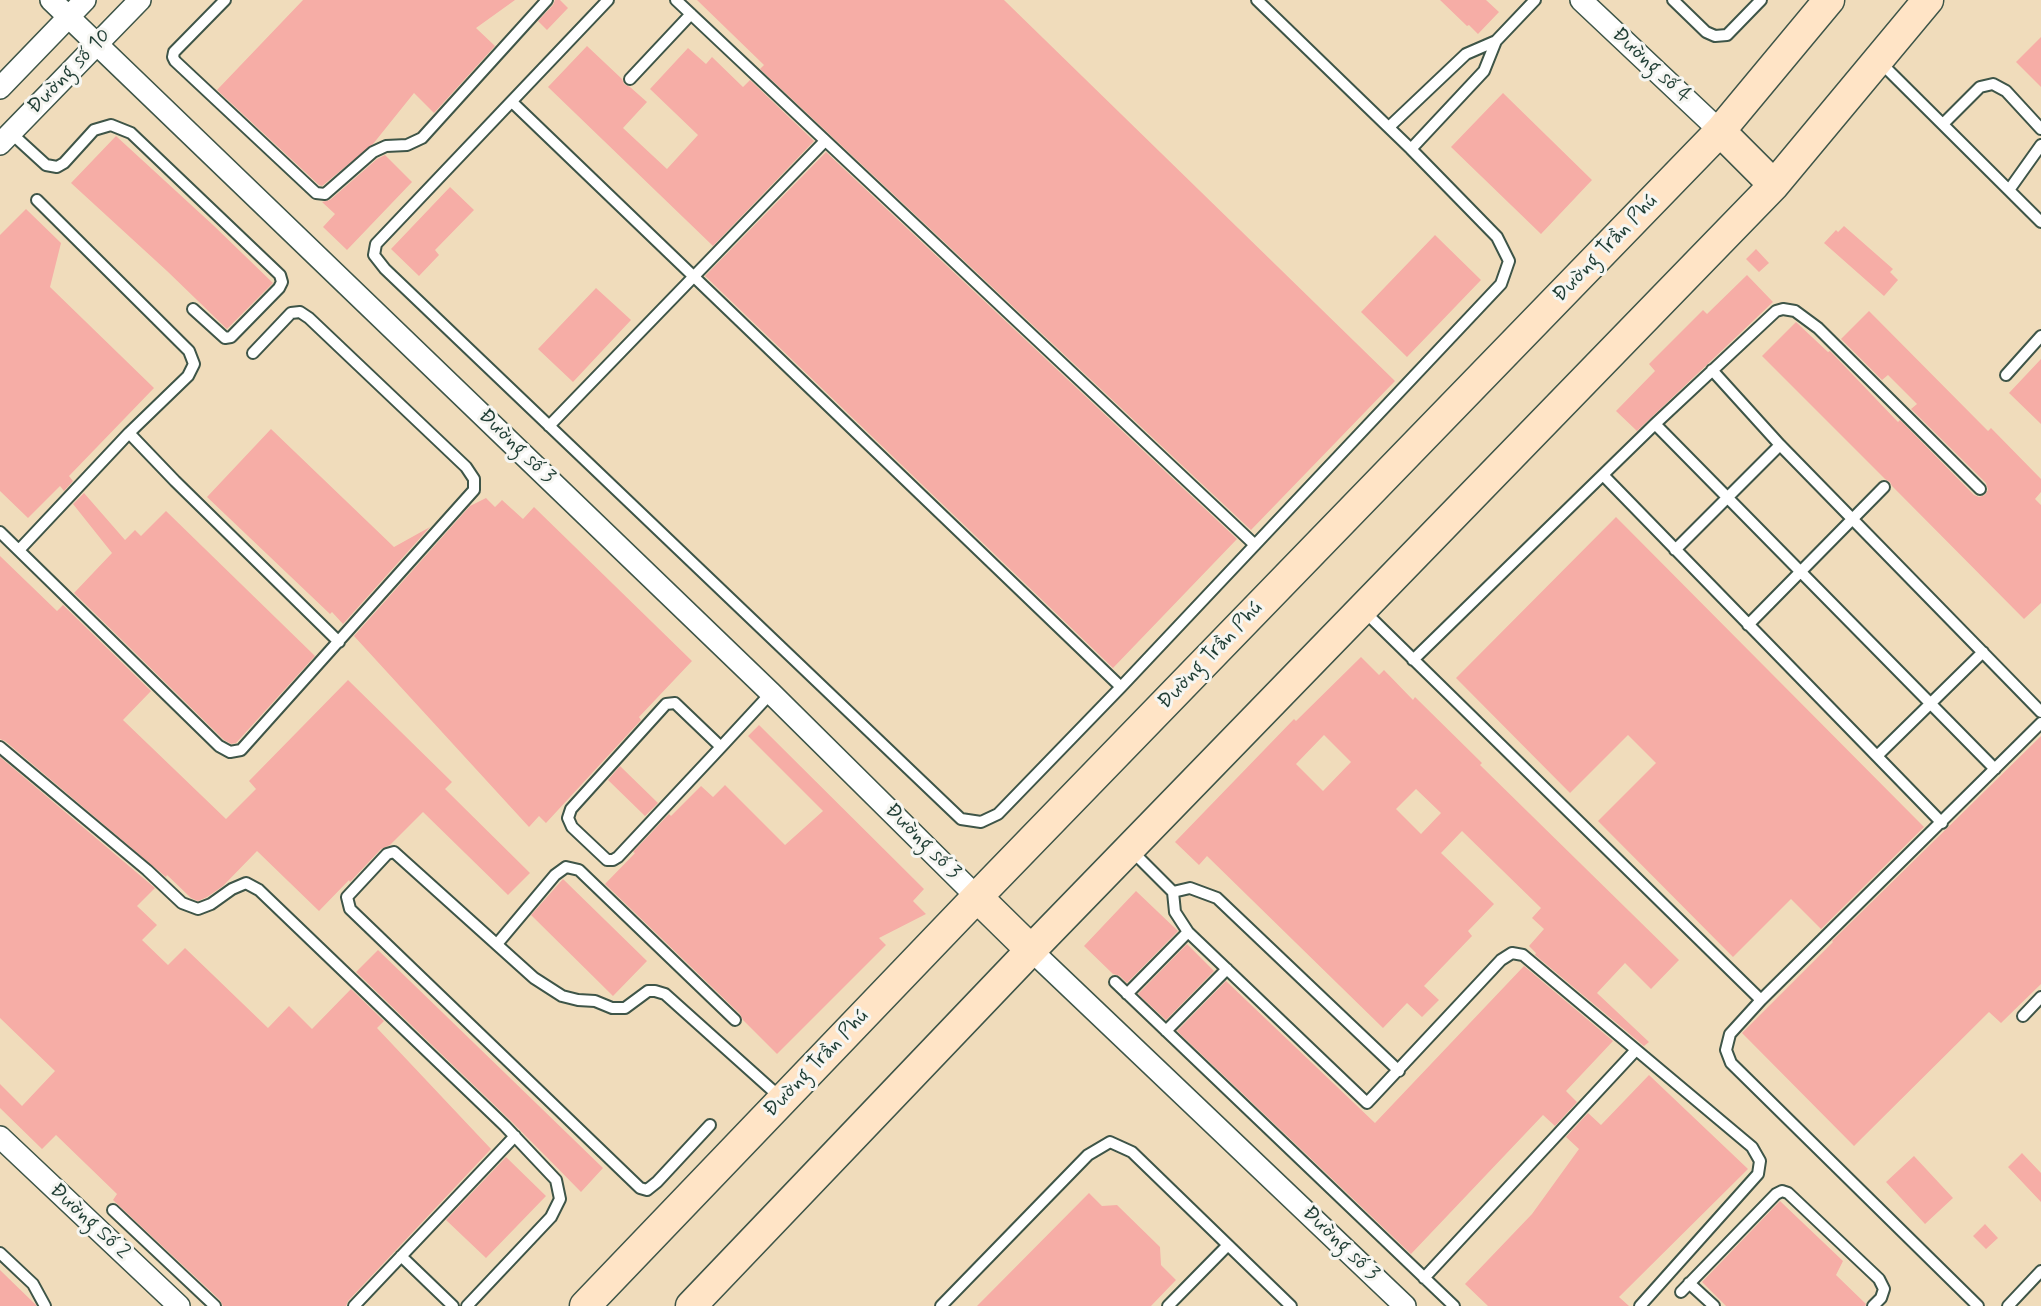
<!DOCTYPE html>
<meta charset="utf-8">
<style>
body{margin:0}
canvas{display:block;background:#f0dcbb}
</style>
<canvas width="2041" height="1306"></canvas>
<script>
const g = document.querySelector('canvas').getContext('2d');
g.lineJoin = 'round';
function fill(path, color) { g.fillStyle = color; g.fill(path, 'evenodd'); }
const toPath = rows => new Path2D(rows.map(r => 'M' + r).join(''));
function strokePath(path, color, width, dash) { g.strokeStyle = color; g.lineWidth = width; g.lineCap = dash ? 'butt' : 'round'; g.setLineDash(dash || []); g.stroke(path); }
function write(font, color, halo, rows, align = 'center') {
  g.font = font + ' Mynerve,sans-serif'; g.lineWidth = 6; g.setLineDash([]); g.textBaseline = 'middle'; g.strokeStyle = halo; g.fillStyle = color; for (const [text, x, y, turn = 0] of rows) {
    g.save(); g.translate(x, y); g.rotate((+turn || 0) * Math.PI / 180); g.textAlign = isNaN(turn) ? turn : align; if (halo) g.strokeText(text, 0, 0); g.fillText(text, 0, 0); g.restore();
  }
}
fill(toPath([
 [303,0,515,0,476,28,495,46,434,113,414,93,373,144,322,186,319,185,217,90],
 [555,0,560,0,568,8,547,30,538,21,553,5],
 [697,0,1004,0,1395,381,1251,530,760,69,764,65],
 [1440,0,1486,0,1499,12,1478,34,1469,25,1467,26],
 [2041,37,2041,87,2016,62],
 [587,46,622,79,624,84,630,87,647,102,623,128,667,169,698,135,650,89,688,48,706,64,712,57,743,87,750,80,814,141,713,246,548,87],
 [1503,93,1592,180,1541,234,1451,147],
 [116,136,213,225,273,283,227,329,167,271,71,183],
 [826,152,1237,539,1113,668,705,276],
 [385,155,412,182,347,250,323,227,335,214,322,202,330,200,377,159],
 [450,187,474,210,435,250,439,255,419,276,391,249],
 [26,209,61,243,50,287,154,388,69,476,73,481,64,491,60,486,28,518,0,491,0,235],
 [1844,226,1893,269,1890,272,1898,280,1884,296,1824,243,1836,230,1838,232],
 [1435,235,1481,280,1407,357,1361,312],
 [1756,249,1769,263,1759,272,1746,259],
 [1747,275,1773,302,1637,431,1616,411,1655,371,1649,364,1703,310,1707,314],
 [596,288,631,320,573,382,538,349],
 [1869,311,1988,431,1991,428,2041,479,2041,492,2035,499,2041,505,2041,603,2024,619,1892,486,1890,482,1885,479,1762,356,1796,322,1828,352,1830,351,1898,422,1900,420,1974,495,1979,497,1985,495,1988,490,1986,483,1911,409,1917,404,1888,375,1882,380,1841,339],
 [2041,359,2041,424,2009,393],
 [271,429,394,547,430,527,343,624,332,612,330,614,207,497],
 [84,493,125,540,135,530,141,536,166,511,315,656,236,743,231,744,224,740,74,593,112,553,73,504],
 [486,498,495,507,502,500,523,519,534,507,692,661,639,717,641,720,546,823,539,816,529,827,354,636,470,506],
 [1616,517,1924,827,1821,929,1791,899,1733,957,1598,821,1656,763,1628,735,1570,793,1456,678],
 [0,556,57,611,63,605,151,691,123,720,226,819,256,789,249,781,348,680,452,782,445,789,530,873,508,895,423,812,390,845,381,849,350,882,349,880,319,911,257,851,223,886,207,897,198,901,191,898,167,875,166,877,5,741,0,739],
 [1361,657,1379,675,1384,670,1413,700,1415,697,1482,763,1480,765,1679,960,1651,989,1625,963,1597,993,1649,1042,1644,1046,1535,955,1536,953,1529,946,1544,929,1532,918,1541,908,1462,831,1441,853,1494,904,1468,931,1472,936,1424,986,1439,1000,1422,1017,1407,1003,1383,1028,1207,856,1199,865,1175,842,1294,719,1296,721],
 [1324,735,1351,762,1323,791,1296,764],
 [1416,789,1441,813,1421,834,1396,809],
 [759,725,924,889,913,901,926,914,879,938,886,945,777,1054,743,1020,740,1014,605,884,635,853,633,852,669,814,671,816,701,786,713,797,725,785,785,845,823,811,748,736],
 [2041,736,2041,984,2001,1023,1989,1012,1854,1146,1742,1033,1833,942,1832,941],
 [0,757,155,888,137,906,157,925,142,940,168,965,185,948,268,1028,289,1006,312,1029,351,989,384,1021,377,1028,491,1149,348,1301,346,1306,223,1306,220,1300,113,1200,117,1194,56,1135,42,1149,0,1108,0,1084,22,1106,55,1071,0,1018],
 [620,766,658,803,645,816,608,780],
 [563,879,647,961,613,996,531,915],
 [1136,891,1178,931,1127,983,1120,976,1113,974,1084,946],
 [1187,944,1214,971,1166,1020,1138,994],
 [378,950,603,1168,581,1192,510,1120,356,972],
 [1524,966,1613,1041,1566,1091,1577,1102,1555,1126,1543,1115,1411,1254,1177,1031,1226,981,1375,1123],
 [1649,1075,1748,1169,1619,1297,1629,1306,1488,1306,1465,1284,1532,1214,1579,1149,1566,1137,1588,1113,1601,1125],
 [2022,1153,2041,1173,2041,1202,2008,1167],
 [1914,1156,1953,1198,1925,1224,1886,1182],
 [506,1157,546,1196,486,1258,446,1220],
 [1089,1193,1102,1206,1117,1205,1160,1247,1161,1265,1176,1280,1151,1306,977,1306],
 [1780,1201,1843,1261,1836,1275,1866,1304,1865,1306,1726,1306,1702,1282],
 [1985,1224,1998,1238,1986,1249,1973,1236],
 [0,1270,36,1305,36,1306,0,1306]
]), '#f6ada6');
const lane = toPath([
 [225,0,174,52,173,57,175,61,316,193,325,194,373,152,386,146,407,145,422,138,547,0],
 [608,0,376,244,374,255,385,269,961,819,981,822,998,814,1121,687,1501,284,1509,261,1497,237,1411,149,1257,0],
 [676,0,1255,545],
 [1673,0,1706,32,1715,36,1727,35,1761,0],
 [1880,62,2041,222],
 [630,79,691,14],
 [512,102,1121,687],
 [1943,124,1980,87,1993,84,2006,91,2041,129],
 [1389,127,1466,54,1496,41],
 [11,133,46,165,57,167,64,163,94,130,111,125,131,133,280,275,282,282,279,288,231,337,225,338,193,309],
 [1411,149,1484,71,1496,41,1535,0],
 [2009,190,2041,145],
 [37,200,189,351,194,364,188,376,129,433,175,481,339,642],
 [1712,370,1780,445,2041,712],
 [2006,375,2041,336],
 [1655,424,1995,769],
 [549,426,825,141],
 [1603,475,1942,823],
 [0,532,219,746,230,752,241,750,474,490,474,479,466,467,309,318,300,312,291,313,253,353],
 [19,550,129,433],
 [1675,550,1780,445],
 [1364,611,1761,1000,2041,723],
 [1748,625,1884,487],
 [1413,660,1655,424,1776,311,1783,309,1795,311,1818,328,1980,489],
 [0,747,147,870,182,903,198,909,211,904,232,889,246,883,259,890,505,1126,556,1180,560,1199,551,1217,467,1306],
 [721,747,675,703,666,704,571,809,568,818,572,827,607,860,613,860,618,857,721,747,771,693],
 [1877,756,1983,652],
 [1132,851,1173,892,1190,888,1217,898,1399,1071],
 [1173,892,1175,912,1188,932,1367,1103,1501,960,1512,953,1523,955,1752,1147,1760,1161,1758,1174,1640,1306],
 [497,944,555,875,566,867,579,870,735,1020],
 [1115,982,1454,1306],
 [1127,994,1188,932],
 [1761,1000,1730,1034,1726,1050,1731,1063,1978,1306],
 [2023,1016,2041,997],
 [1166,1031,1227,969],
 [710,1125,657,1182,647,1190,640,1188,350,909,347,897,387,854,394,852,534,978,562,996,578,1000,595,1001,612,1008,625,1008,648,991,655,991,665,994,781,1098],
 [113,1210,215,1306],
 [0,1253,33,1284,45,1306],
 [401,1256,453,1306],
 [1424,1278,1636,1050],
 [1689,1283,1714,1306],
 [1681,1292,1776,1194,1782,1191,1788,1193,1879,1279,1884,1289,1881,1298,1873,1306],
 [354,1306,515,1136],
 [941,1306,1088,1155,1110,1142,1132,1152,1291,1306],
 [1168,1306,1228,1245],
 [2008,1306,2041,1271]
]);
const street = toPath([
 [51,0,771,693,977,897],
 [1581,0,1720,131],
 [0,88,85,0],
 [0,144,140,0],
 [1031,950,1405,1306],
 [0,1137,179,1306]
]);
const secondary = toPath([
 [1720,131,1774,185],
 [977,897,1031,950],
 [585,1306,977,897,1720,131,1829,0],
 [691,1306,1031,950,1774,185,1928,0]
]);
strokePath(lane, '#3e5548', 14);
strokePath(street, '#3e5548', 24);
strokePath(secondary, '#3e5548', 33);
strokePath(lane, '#fff', 10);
strokePath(street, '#fff', 21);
strokePath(secondary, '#ffe4c6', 30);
write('21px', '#1f3d34', '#f6f6f2', [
 ["Đường số 4",1651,66,43],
 ["Đường số 10",70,72,-46],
 ["Đường Trần Phú",1606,249,-46],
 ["Đường số 3",516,447,44],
 ["Đường Trần Phú",1211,656,-46],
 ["Đường số 3",922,842,45],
 ["Đường Trần Phú",817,1064,-46],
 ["Đường Số 2",89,1222,43],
 ["Đường số 3",1340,1244,44]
]);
</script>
